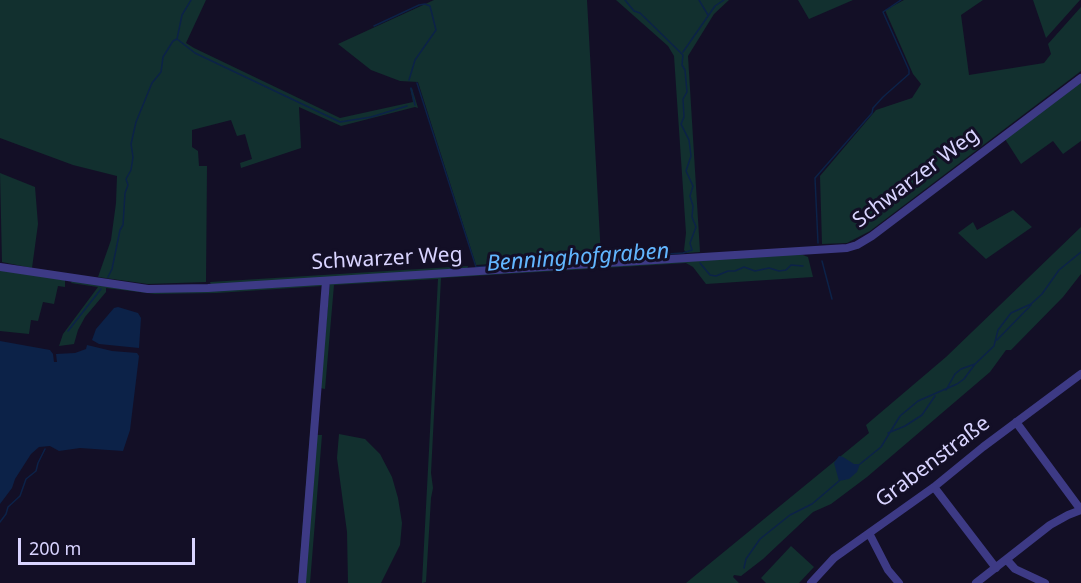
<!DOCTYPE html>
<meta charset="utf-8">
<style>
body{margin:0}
#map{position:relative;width:1081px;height:583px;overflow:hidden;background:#130f26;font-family:"Noto Sans",sans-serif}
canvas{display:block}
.scale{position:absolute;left:18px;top:538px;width:177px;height:27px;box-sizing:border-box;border:3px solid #d9d4ff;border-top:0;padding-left:8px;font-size:18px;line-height:21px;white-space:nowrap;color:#d9d4ff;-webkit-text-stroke:4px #130f26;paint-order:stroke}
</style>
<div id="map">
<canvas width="1081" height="583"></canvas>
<div class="scale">200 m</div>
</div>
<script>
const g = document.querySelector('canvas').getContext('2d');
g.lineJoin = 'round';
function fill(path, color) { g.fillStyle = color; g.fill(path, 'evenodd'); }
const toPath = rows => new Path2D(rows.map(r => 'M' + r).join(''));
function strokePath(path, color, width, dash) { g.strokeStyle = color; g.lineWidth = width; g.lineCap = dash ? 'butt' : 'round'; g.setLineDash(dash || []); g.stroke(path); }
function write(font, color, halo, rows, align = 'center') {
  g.font = font + ' "Noto Sans",sans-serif'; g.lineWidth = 6; g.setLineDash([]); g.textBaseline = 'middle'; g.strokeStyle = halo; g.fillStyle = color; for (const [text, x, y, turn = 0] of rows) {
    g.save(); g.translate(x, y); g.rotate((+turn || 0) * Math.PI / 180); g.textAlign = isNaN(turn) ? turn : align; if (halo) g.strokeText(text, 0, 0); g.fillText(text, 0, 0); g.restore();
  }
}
fill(toPath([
 [0,0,206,0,186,43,194,48,340,118,413,102,410,88,412,88,418,108,415,107,341,126,299,107,301,148,241,168,240,163,252,159,245,134,237,136,231,120,192,130,192,147,198,151,199,166,207,166,206,282,148,284,98,277,111,240,116,203,117,176,73,165,0,138],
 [434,0,587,0,601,257,476,265,418,82,400,81,371,70,338,44],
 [616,0,729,0,714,14,688,56,700,252,687,253,684,250,686,233,674,56,668,46],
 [798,0,853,0,809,19],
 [904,0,983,0,961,15,969,75,1044,63,1051,54,1048,44,1081,7,1081,71,870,231,847,243,822,244,820,176,876,110,912,98,921,84,913,74,885,10],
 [1033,0,1080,0,1046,38],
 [1081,82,1081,141,1063,154,1053,141,1021,164,1005,139],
 [0,173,35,187,38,224,32,268,2,262],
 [1013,210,1032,227,986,259,958,233,973,222,977,230],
 [1081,227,1081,274,1063,297,1011,350,1006,350,990,372,867,477,831,504,813,512,763,559,741,576,734,575,733,577,739,583,686,583,869,433,866,425,946,357],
 [798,253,808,257,813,277,706,284,693,267,686,263,441,278,431,473,433,488,431,498,426,582,422,583,438,279,334,285,325,389,320,388,330,283],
 [468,266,467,269,211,285,210,282],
 [0,270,65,280,65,287,58,286,54,304,43,302,38,321,31,320,29,334,0,331],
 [72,281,147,291,321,284,322,286,300,583,298,583,322,286,217,293,155,294,106,288,106,292,85,317,78,330,74,344,59,346,63,334,98,287,71,283],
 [339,434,365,439,380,454,392,477,398,498,402,523,400,545,381,583,348,583,347,532,337,458],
 [317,435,322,435,310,583,304,583],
 [791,546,814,567,799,583,766,583,761,578]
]), '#12302f');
fill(toPath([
 [118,307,138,313,141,318,139,348,99,344,92,340,96,329,114,308],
 [0,341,50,350,53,354,54,362,57,362,56,354,75,353,86,349,87,345,112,351,137,353,139,356,130,430,123,451,80,448,59,451,50,446,39,447,31,454,15,479,12,488,0,504],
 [839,456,843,457,854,464,860,464,857,472,849,479,839,481,834,463]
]), '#0c2248');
strokePath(toPath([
 [699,0,708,15],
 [374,26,419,5,425,4,430,6,436,30,415,60,409,80],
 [177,39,195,53,340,122,371,117,407,106],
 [683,52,715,6,724,0],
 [417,83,476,267,683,253,692,250,690,243,696,227,692,217,693,206,690,196,693,186,686,171,691,156,689,140,681,124,684,117,683,99,687,92,685,70,682,65,683,55,640,13,634,11,625,0],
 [411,88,415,105],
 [818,243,815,178,872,113,873,108,883,97,909,74,909,70,883,12,901,0],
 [822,261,832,299],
 [700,263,710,275,716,276,728,271,735,271,744,267,755,271,769,268,779,271,786,270,791,265,803,266],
 [108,277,112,269,120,230,123,225,125,193,128,185,126,179,131,170,133,157,131,144,136,122,152,83,161,72,163,57,173,41,177,39,182,15,191,0],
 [68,331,101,289],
 [997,340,1031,305],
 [946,390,955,374,961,369,975,364,994,346,998,330,1011,313,1031,304,1042,294,1059,270,1081,252],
 [888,433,905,426,922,415,935,396],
 [860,464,881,447,900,416,918,401,957,384,964,379,975,364],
 [0,522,6,514,8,507,20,496,26,479,36,471,38,463,45,449],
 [744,568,746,559,760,539,790,515,812,504,839,481]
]), '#0c2248', 1.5);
strokePath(toPath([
 [0,267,148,289,208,288,847,248,857,245,872,236,1081,78],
 [1016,422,1081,510],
 [934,487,996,568],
 [869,533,888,570,899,583],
 [1007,560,1015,569,1045,583],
 [302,583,326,281],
 [811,583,834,558,934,487,983,447,1081,374],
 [976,583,1050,525,1068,515,1081,510]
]), '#3d3a85', 8);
write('21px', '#d9d4ff', '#130f26', [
 ["Schwarzer Weg",916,178,-37],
 ["Schwarzer Weg",387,259,-3],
 ["Grabenstraße",933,462,-37]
]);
write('italic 22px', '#62b6ff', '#130f26', [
 ["Benninghofgraben",578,258,-4]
]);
</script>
